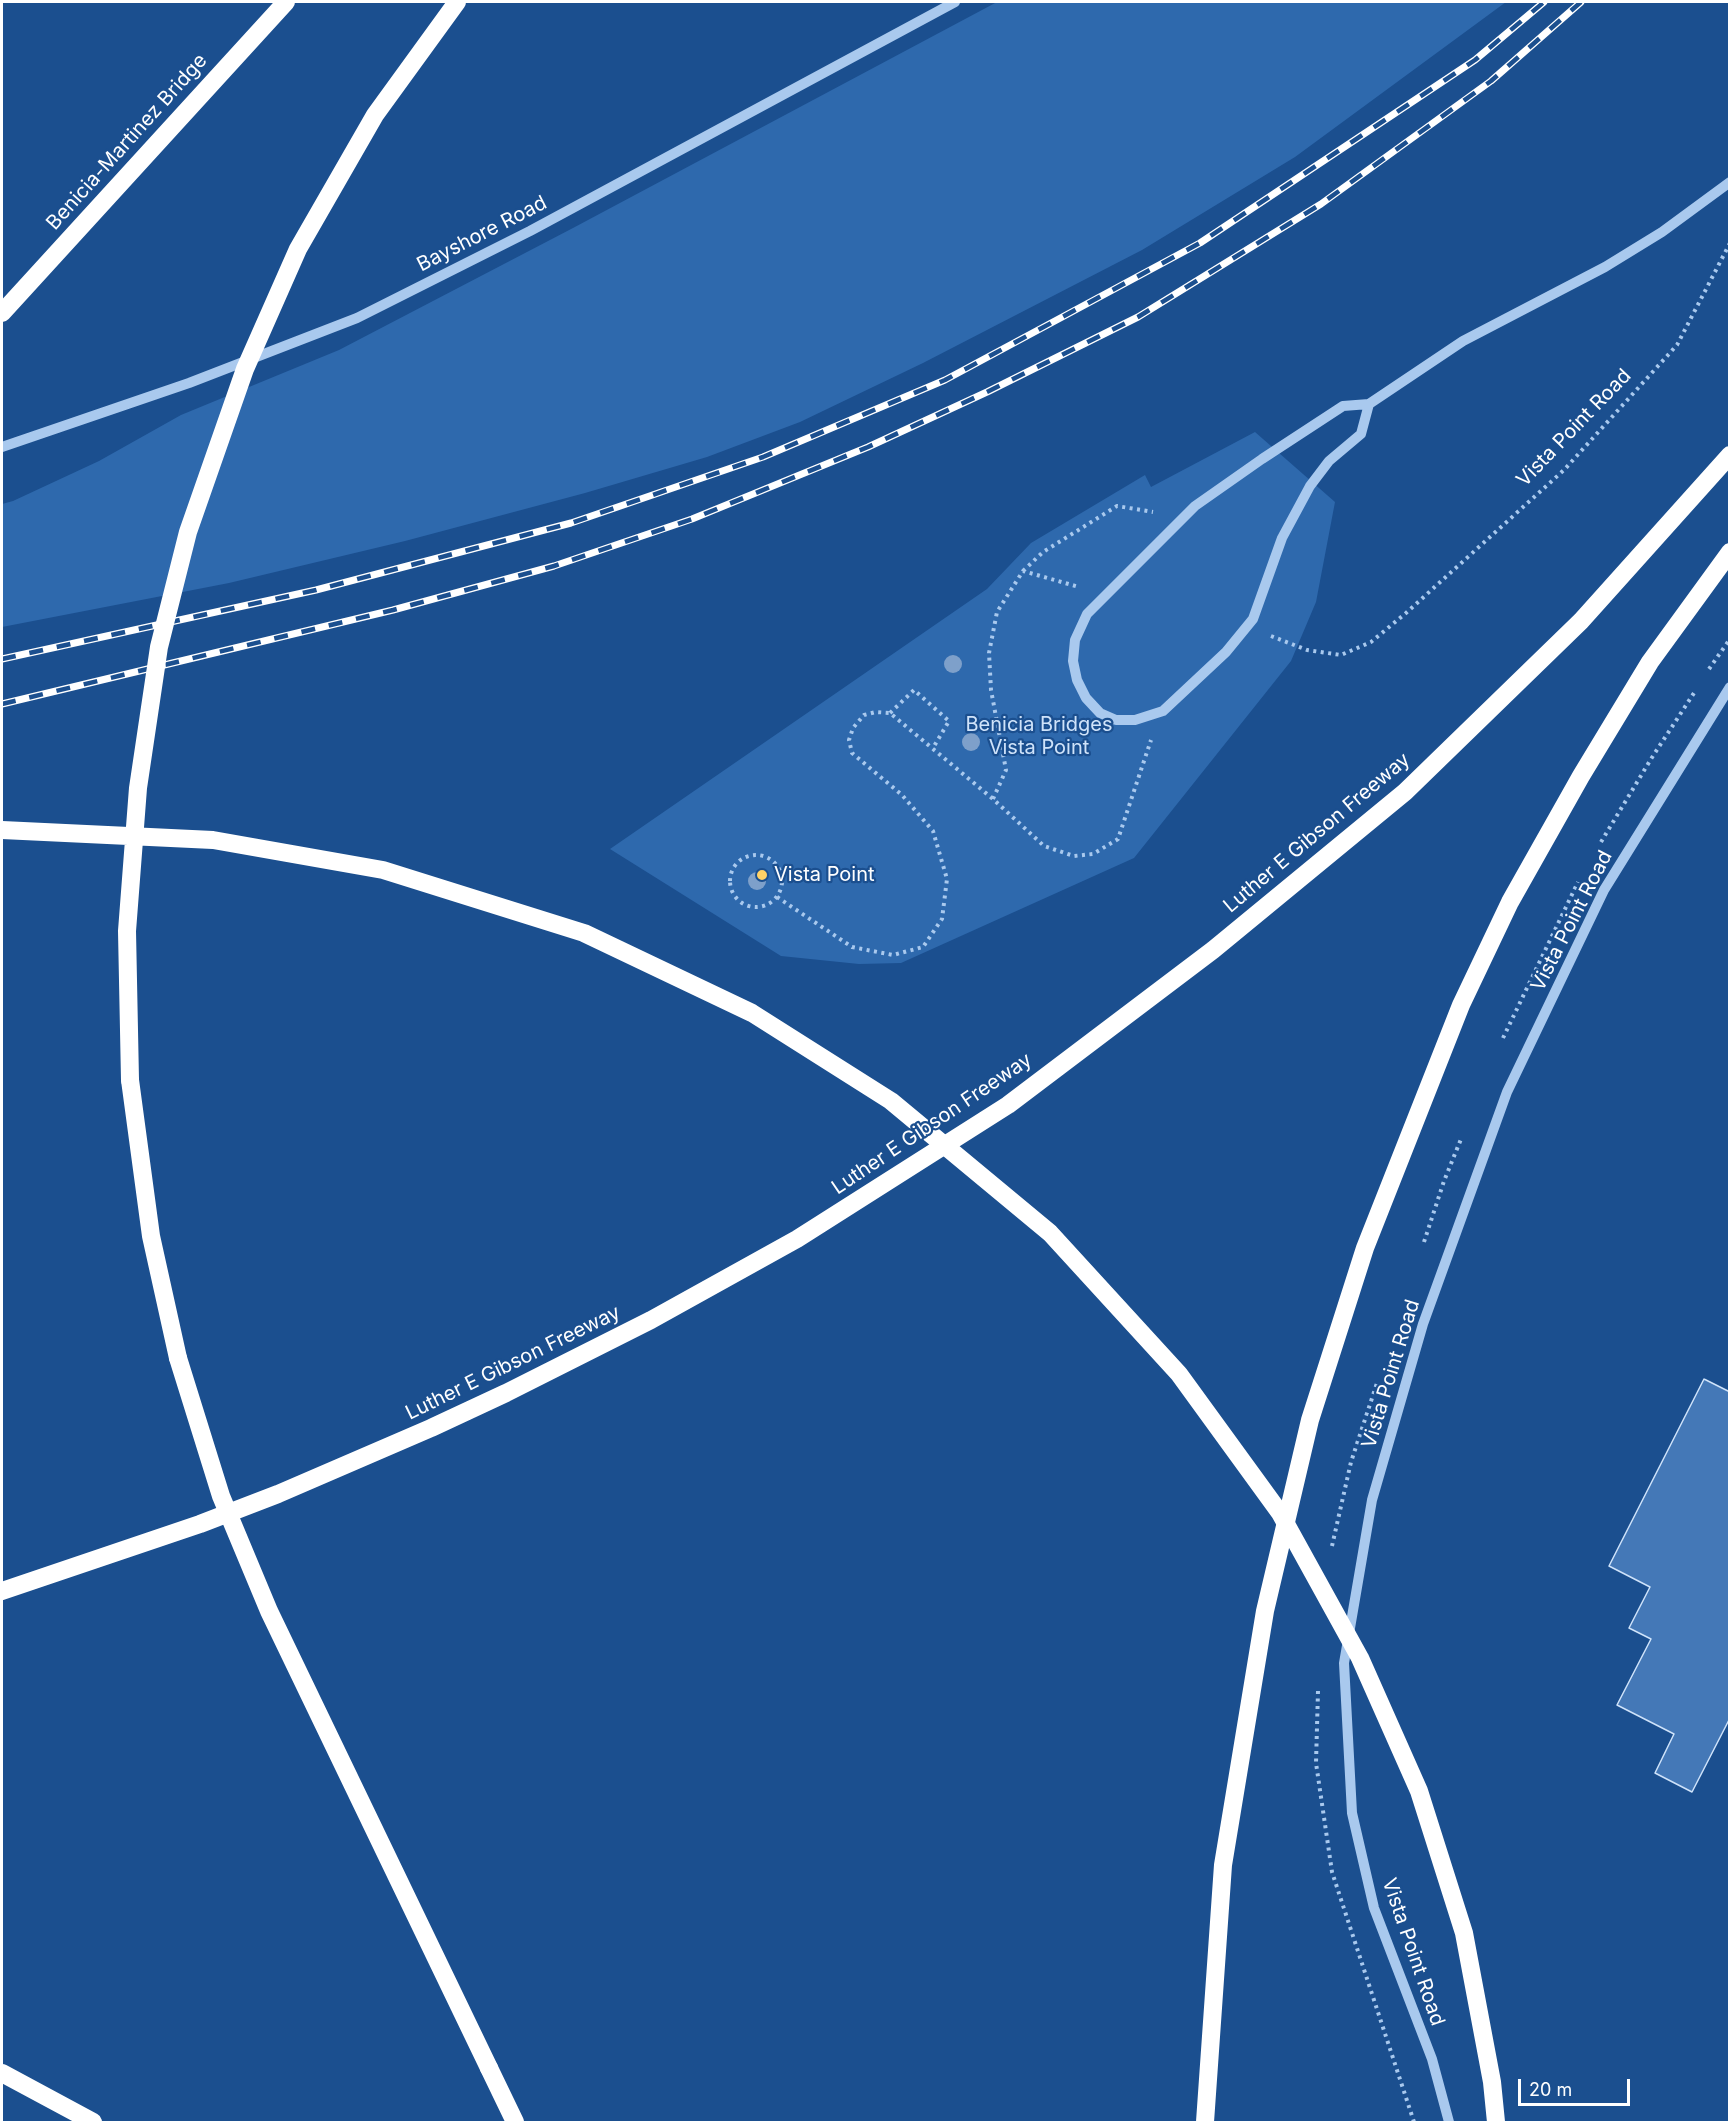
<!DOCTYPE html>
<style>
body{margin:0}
#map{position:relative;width:1731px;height:2124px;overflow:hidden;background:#1b4f8f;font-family:Inter,sans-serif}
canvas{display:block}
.frame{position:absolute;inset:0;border:3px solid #fff;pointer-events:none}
.scale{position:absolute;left:1518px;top:2079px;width:112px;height:27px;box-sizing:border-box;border:3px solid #fff;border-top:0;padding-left:8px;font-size:18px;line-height:21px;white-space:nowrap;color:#fff;-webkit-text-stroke:4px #1b4f8f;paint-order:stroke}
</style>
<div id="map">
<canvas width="1731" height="2124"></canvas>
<div class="frame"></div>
<div class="scale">20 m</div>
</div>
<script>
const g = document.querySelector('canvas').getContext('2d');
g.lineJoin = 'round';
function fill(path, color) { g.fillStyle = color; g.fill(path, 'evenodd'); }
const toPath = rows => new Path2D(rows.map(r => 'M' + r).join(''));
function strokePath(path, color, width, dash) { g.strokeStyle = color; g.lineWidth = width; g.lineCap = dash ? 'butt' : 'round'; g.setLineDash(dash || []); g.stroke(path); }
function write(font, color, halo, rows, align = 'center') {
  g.font = font + ' Inter,sans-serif'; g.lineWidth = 4.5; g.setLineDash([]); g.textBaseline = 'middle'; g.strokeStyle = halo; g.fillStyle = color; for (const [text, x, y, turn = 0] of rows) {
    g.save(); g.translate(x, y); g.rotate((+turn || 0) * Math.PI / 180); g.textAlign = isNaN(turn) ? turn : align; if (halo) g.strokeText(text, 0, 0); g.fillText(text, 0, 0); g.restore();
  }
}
fill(toPath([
 [997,2,1506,2,1295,157,1142,250,923,363,800,422,707,457,585,493,405,541,229,583,2,627,2,504,13,501,99,461,181,415,339,350,573,228],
 [1255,432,1335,502,1316,602,1291,661,1134,858,901,963,859,964,781,956,610,849,987,589,1031,543,1145,475,1151,487]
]), '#2e69ad');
const building = toPath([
 [1704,1379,1730,1392,1730,1718,1692,1792,1655,1773,1674,1734,1617,1705,1651,1639,1629,1628,1650,1587,1609,1566,1704,1379]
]);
fill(building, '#4478b7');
strokePath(building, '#cfe3fa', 1.5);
strokePath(toPath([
 [1023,571,1043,552,1117,506,1153,512],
 [1271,636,1307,650,1341,655,1371,642,1406,613,1564,470,1677,345,1730,243],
 [1709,669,1730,639],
 [890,713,914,690,949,721,933,748],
 [993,799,1006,770,991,690,989,653,997,612,1023,571,1079,587],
 [1601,842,1651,759,1694,693],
 '730 881a26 26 0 1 1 52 0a26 26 0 1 1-52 0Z',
 [777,897,852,947,893,955,923,947,942,919,947,879,933,831,902,795,852,753,849,740,853,728,864,715,876,712,890,713,993,799,1044,846,1074,856,1093,854,1118,839,1151,740],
 [1503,1038,1578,882],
 [1424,1242,1444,1181,1461,1139],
 [1332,1546,1351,1462,1377,1383],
 [1318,1691,1316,1763,1332,1872,1414,2122]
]), '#a9c9ee', 4, [3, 4.5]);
strokePath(toPath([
 [1369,404,1361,434,1329,461,1310,486,1282,538,1253,619,1226,652,1163,711,1135,720,1116,720,1100,713,1086,698,1077,680,1073,661,1075,640,1087,614,1195,506,1262,459,1343,406,1369,404],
 [1369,404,1463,341,1605,267,1662,232,1730,182],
 [2,447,189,383,357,318,530,231,955,2],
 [1449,2122,1432,2059,1374,1908,1352,1813,1344,1663,1372,1500,1423,1324,1507,1092,1604,890,1730,687]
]), '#a9c9ee', 10);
strokePath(toPath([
 [2,313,286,2],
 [130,1080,151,1236,178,1358],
 [2,1591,200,1524,278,1494,431,1428,506,1393,651,1320,797,1239,1008,1105,1213,950,1405,792,1581,621,1730,455],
 [489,2068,515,2122],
 [2,2073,93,2122],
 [1205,2122,1223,1865,1265,1611,1310,1420,1365,1248,1461,1005,1510,902,1581,776,1650,662,1730,552]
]), '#fff', 18);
const rail = toPath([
 [2,659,316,590,571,523,763,457,945,380,1200,243,1475,60,1544,2],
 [2,704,393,610,554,566,692,519,868,447,987,392,1138,317,1321,204,1491,81,1581,2]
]);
strokePath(rail, '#fff', 7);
strokePath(rail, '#1b4f8f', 4.5, [14]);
strokePath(toPath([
 [2,830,213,840,383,870,584,933,752,1013,891,1101,1050,1233,1179,1374,1280,1513,1360,1658,1419,1791,1464,1933,1492,2082,1496,2122],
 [130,1080,127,931,138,788,159,647,188,532,245,369,298,249,375,115,457,2],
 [178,1358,221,1496,269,1611,489,2068]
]), '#fff', 18);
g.fillStyle = '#7ea0ca';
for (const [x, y] of [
 [953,664],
 [971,742],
 [757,881]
]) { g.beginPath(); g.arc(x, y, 9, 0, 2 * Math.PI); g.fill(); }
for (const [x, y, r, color] of [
 [762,875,6,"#ffd166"]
]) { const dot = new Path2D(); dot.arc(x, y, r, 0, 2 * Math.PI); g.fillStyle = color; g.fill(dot); strokePath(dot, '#1b4f8f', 2); }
write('20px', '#fff', '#1b4f8f', [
 ["Benicia-Martinez Bridge",127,142,-48],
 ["Bayshore Road",482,234,-27],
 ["Vista Point Road",1574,428,-46],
 ["Luther E Gibson Freeway",1317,833,-40],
 ["Vista Point Road",1572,921,-63],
 ["Luther E Gibson Freeway",932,1124,-34],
 ["Luther E Gibson Freeway",513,1363,-26],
 ["Vista Point Road",1391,1374,-73],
 ["Vista Point Road",1413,1952,71]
]);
write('20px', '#cfe3fa', '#1b4f8f', [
 ["Benicia Bridges",1039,725],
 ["Vista Point",1039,748]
]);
write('20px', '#fff', '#1b4f8f', [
 ["Vista Point",774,875]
], 'left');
</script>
